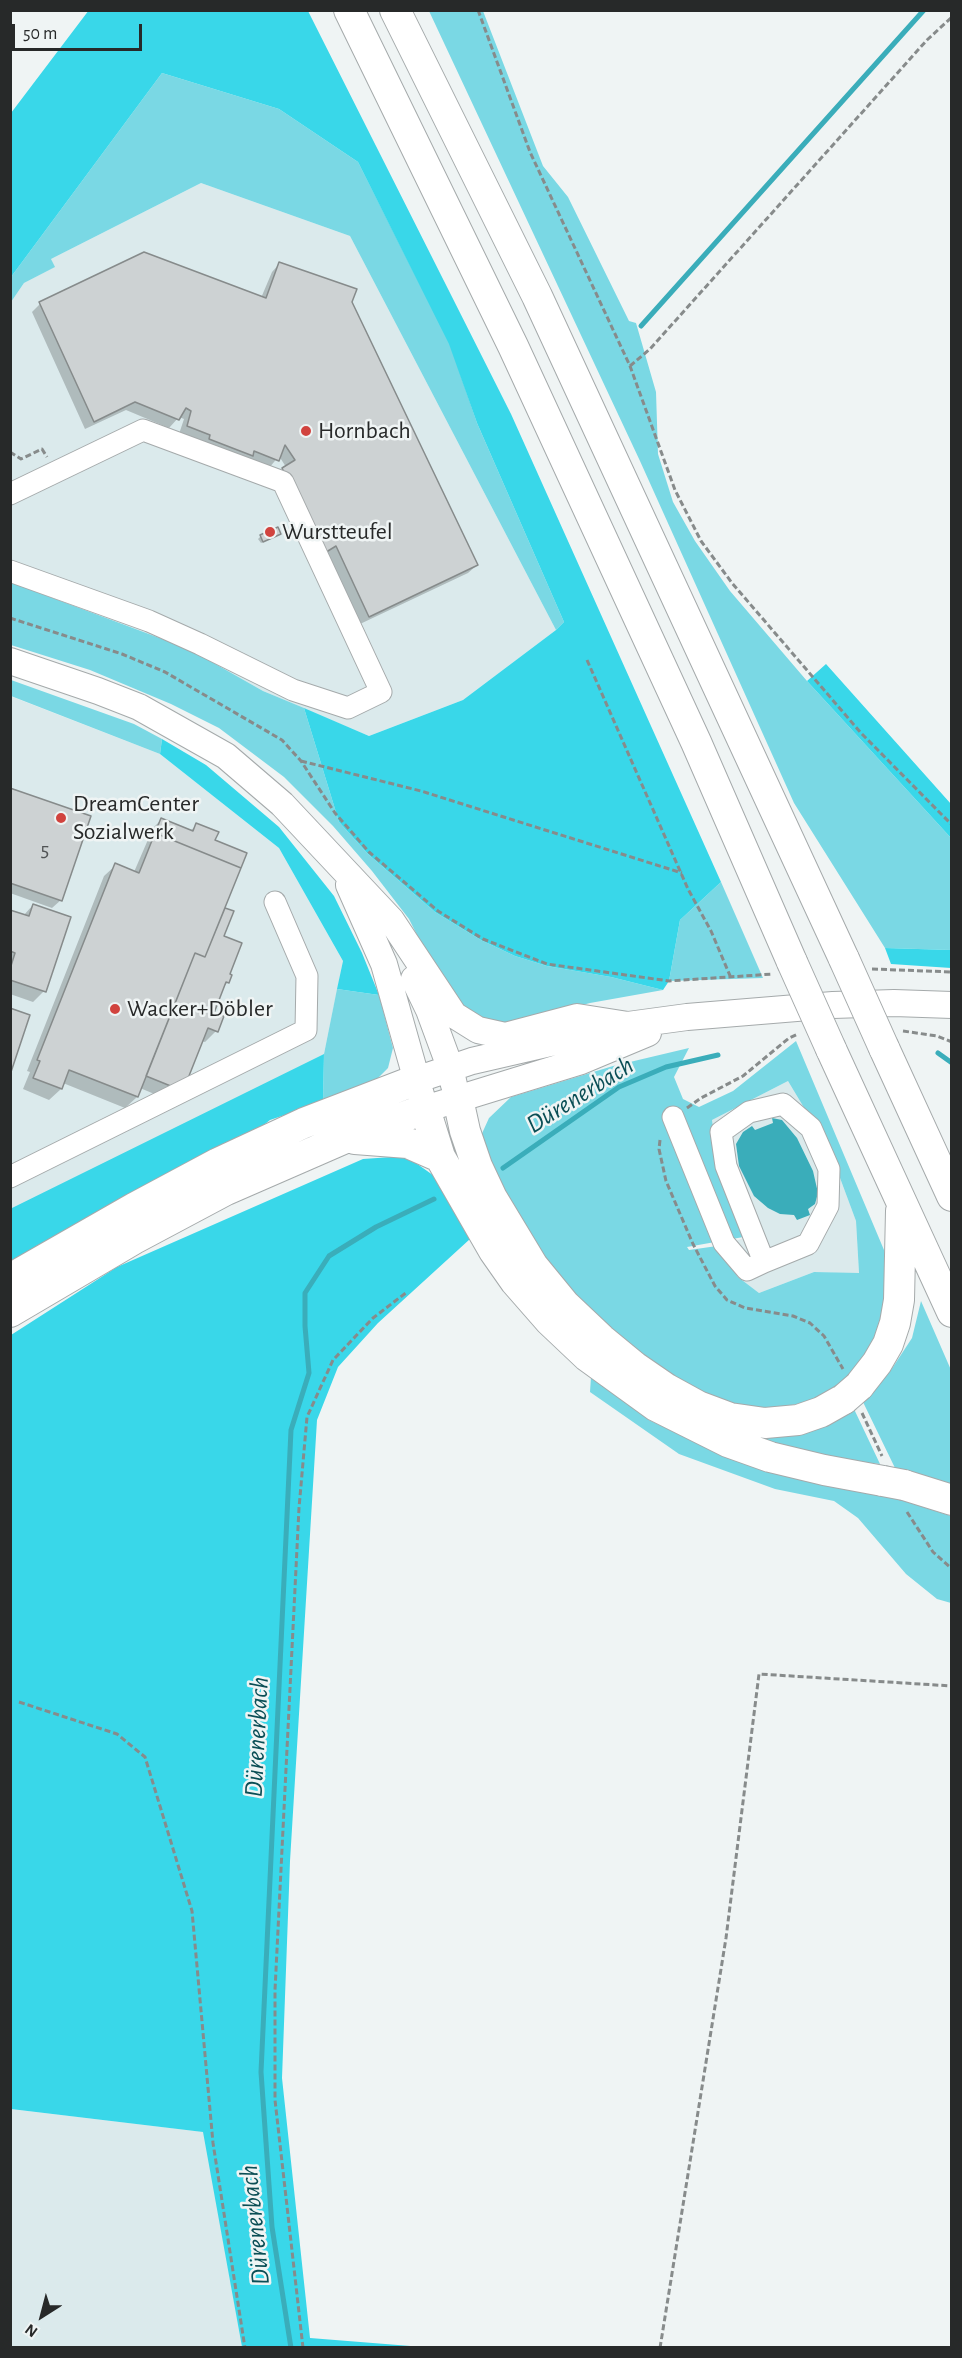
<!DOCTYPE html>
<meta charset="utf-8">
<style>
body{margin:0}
#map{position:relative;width:962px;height:2358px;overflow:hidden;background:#eff4f4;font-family:"Alegreya Sans",sans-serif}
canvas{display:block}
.frame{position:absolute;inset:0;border:12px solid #272929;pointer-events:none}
.north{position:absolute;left:12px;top:2286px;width:60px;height:60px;-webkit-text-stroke:4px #eff4f4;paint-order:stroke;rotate:216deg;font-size:16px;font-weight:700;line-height:24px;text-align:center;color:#272929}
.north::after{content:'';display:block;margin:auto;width:21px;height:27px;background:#272929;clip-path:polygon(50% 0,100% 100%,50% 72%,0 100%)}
.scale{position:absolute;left:12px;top:24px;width:130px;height:27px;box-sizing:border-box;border:3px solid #272929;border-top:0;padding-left:8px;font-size:18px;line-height:21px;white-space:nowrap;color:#272929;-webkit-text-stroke:4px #eff4f4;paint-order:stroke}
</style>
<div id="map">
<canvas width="962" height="2358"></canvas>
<div class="frame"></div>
<div class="north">N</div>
<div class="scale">50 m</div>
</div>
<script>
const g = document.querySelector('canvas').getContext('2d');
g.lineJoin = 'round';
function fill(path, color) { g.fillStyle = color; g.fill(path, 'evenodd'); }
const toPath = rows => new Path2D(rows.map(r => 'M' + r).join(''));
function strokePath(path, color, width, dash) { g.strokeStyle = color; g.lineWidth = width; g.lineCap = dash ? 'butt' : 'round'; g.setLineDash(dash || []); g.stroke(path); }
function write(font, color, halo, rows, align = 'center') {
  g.font = font + ' "Alegreya Sans",sans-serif'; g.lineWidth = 5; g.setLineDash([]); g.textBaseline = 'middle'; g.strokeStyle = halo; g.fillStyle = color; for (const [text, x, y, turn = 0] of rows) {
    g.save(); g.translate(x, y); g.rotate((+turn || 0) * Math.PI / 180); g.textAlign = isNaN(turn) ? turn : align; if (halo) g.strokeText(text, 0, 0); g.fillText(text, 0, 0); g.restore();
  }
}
fill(toPath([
 [201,183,350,236,556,630,463,700,369,736,263,691,189,649,11,582,11,302,24,283,54,267,51,259],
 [10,696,160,754,279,848,343,961,324,1054,96,1169,11,1209],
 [788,1081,830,1151,856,1221,859,1274,814,1272,759,1293,738,1277,717,1246,730,1243,749,1236,718,1161,712,1120],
 [11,2109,204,2132,242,2347,11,2348]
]), '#dbeaec');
fill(toPath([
 [429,11,483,11,543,166,568,197,629,321,636,323,656,392,658,454,673,502,695,541,730,591,807,681,951,838,951,950,885,948,794,803,640,461],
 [162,73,279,109,358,162,450,344,477,423,564,622,556,630,350,236,201,183,51,259,55,267,24,283,11,302,11,277],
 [10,582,189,649,263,691,304,708,339,822,368,854,435,912,481,940,515,956,547,966,611,977,663,990,590,1003,525,1020,498,1024,464,1012,447,995,409,919,372,871,333,826,284,777,219,728,171,704,90,670,11,645],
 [11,680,134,724,162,739,160,754,11,696],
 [721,882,763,978,669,981,680,920],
 [337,989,379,995,393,1048,388,1068,378,1078,362,1089,323,1102,324,1054],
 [796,1041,884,1250,891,1291,882,1330,866,1360,839,1386,812,1401,771,1409,721,1402,674,1382,598,1325,526,1234,479,1140,489,1118,511,1097,613,1066,689,1048,674,1077,683,1099,699,1107,733,1091],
 [788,1081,830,1151,856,1221,859,1273,814,1272,759,1293,738,1277,717,1246,689,1250,687,1247,749,1236,718,1161,712,1120],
 [921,1301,951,1370,951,1486,940,1480,895,1468,863,1402,891,1370,912,1338],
 [591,1377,649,1420,716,1452,876,1492,951,1516,951,1603,937,1599,906,1574,858,1518,834,1501,775,1489,679,1454,590,1392],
 [854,1409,880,1464,819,1458,769,1447,752,1432]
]), '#7ad8e4');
fill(toPath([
 [89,10,308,11,511,414,721,882,680,920,669,981,663,990,611,977,547,966,515,956,481,940,435,912,368,854,339,822,304,708,369,736,463,700,556,630,564,622,477,423,449,344,358,162,279,109,162,73,11,277,11,113],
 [826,664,951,804,951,838,807,681],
 [162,739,206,765,279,827,334,896,362,953,379,995,337,989,343,961,279,848,160,754],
 [885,948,951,950,951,968,891,964],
 [324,1054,323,1102,270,1120,255,1132,38,1245,11,1263,10,1209],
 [406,1156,437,1178,470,1239,378,1323,338,1367,317,1420,290,1861,282,2078,310,2338,423,2347,242,2347,203,2132,11,2109,11,1335,117,1267,363,1159]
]), '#39d7e9');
fill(toPath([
 [772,1118,782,1120,797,1138,813,1171,818,1193,815,1204,808,1209,810,1215,797,1220,794,1215,780,1214,768,1208,754,1196,739,1166,736,1144,743,1132,752,1126,755,1130,773,1123]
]), '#3aadba');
fill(toPath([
 [280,263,351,302,477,565,468,573,360,624,274,477,286,467,279,456,269,468,179,434,184,419,179,417,169,428,126,410,85,429,32,312,40,304,261,298,272,272],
 [277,529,279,534,277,536,261,543,258,539,261,536],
 [10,790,61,900,52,908,10,893],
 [161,820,190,831,197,825,214,841,223,909,232,912,222,937,228,982,223,987,212,1013,216,1031,205,1042,201,1041,171,1101,140,1088,137,1097,125,1108,63,1083,61,1089,49,1100,23,1089,30,1072,27,1071,104,876,116,865,134,872,153,828],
 [33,905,44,991,33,1002,10,994,10,912,23,916]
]), '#0003');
strokePath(toPath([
 [641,326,924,10],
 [938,1053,952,1063],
 [503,1168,619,1087,666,1067,718,1055],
 [291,2348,272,2227,261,2072,291,1430,309,1373,305,1326,305,1293,329,1256,376,1227,434,1199]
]), '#3aadba', 5);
const building = toPath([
 [144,252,266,298,279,262,357,289,352,302,478,565,369,617,336,546,323,554,282,468,295,460,285,445,279,461,254,451,253,456,209,439,210,435,187,426,191,411,186,408,179,420,135,402,94,422,39,302,144,252],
 [278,527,281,534,263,542,260,535,278,527],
 [10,788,91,816,62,901,10,883,10,788],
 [161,818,193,831,196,823,219,832,215,840,247,853,241,868,155,833,161,818],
 [155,833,241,868,205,957,195,953,138,1097,69,1070,62,1089,33,1078,40,1061,37,1060,115,863,139,873,155,833],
 [33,904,71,917,46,992,10,980,10,969,15,953,10,951,10,910,29,916,33,904],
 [225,908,234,911,224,936,242,943,230,974,232,975,229,983,226,982,214,1013,224,1016,218,1032,208,1028,183,1091,146,1076,195,953,205,957,225,908],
 [10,1008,30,1015,10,1075,10,1008]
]);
fill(building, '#cdd2d3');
strokePath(building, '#868b8b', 1.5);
const minor = toPath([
 [10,494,143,430,283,482,381,692,348,708,293,690,200,644,149,621,10,571],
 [673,1117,724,1243,747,1270,764,1262,808,1244,828,1206,829,1169,811,1128,783,1104,749,1112,721,1132,726,1166,764,1262],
 [10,1177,306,1030,307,976,275,902]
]);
const major = toPath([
 [10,661,98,691,139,707,226,756,282,804,391,920,454,1015,478,1030,505,1036,577,1017,628,1025],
 [349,885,384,964,425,1109,581,1061,648,1033],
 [414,979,429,1010,450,1067,454,1085],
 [416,1080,472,1061,628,1025,687,1017,833,1005,894,1003,952,1005]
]);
const highway = toPath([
 [349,10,513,346,696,742,792,962],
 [395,10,537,296,844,959],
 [884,1048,952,1196],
 [831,1049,952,1312],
 [458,1099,465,1131,477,1166,492,1198,533,1266,565,1305,601,1339,635,1367,667,1389,698,1406,730,1418,765,1423,798,1420,821,1412,844,1399],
 [355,1139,408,1143,440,1157],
 [10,1279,134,1208,218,1163,304,1123,416,1080],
 [10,1312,134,1239,226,1190,343,1139,425,1109,440,1157,494,1251,515,1281,550,1321,587,1356,656,1406,728,1442,770,1457,824,1470,883,1481],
 [859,1386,877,1363,888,1344,895,1323,899,1300,901,1211],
 [904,1485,952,1500]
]);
strokePath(minor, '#a5aaab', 23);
strokePath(major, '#a5aaab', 28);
strokePath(highway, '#a5aaab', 32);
strokePath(toPath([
 [478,10,530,152,630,366,675,490,701,541,732,583,861,733,952,825],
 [630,366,650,349,927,40,952,17],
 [10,452,21,459,42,449,47,457],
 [10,618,122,654,165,672,282,740,301,761,335,813,369,852,438,911,483,939,547,964,669,981,773,974],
 [587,660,688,889,711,931,731,978],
 [301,761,421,791,682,873],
 [872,969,952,972],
 [903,1031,937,1036,952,1042],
 [687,1108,701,1098,743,1076,789,1038,798,1034],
 [660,1140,659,1149,666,1181,693,1244,715,1286,727,1300,745,1308,793,1316,810,1323,824,1336,843,1369],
 [862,1413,882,1456],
 [907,1512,933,1552,952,1569],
 [19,1702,117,1734,145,1757,192,1911,213,2143,245,2348],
 [303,2348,275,2100,275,1990,299,1508,307,1417,333,1360,373,1318,407,1292],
 [660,2348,726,1938,759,1674,952,1686]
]), '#878b8b', 3, [6, 3]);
strokePath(minor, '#fff', 21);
strokePath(major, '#fff', 26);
strokePath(highway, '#fff', 30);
const highwayBridge = toPath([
 [844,959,884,1048],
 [792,962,831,1049],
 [844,1399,859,1386],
 [883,1481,904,1485]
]);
strokePath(highwayBridge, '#a5aaab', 32, []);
strokePath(highwayBridge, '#fff', 30);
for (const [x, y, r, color] of [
 [306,431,6,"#d1433e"],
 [270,532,6,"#d1433e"],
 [61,818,6,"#d1433e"],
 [115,1009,6,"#d1433e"]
]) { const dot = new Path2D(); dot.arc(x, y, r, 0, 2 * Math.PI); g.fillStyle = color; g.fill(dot); strokePath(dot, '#eff4f4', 2); }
write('21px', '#505354', null, [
 ["5",45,850]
]);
write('24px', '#272929', '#eff4f4', [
 ["Hornbach",318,431],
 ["Wurstteufel",282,532],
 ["DreamCenter",73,804],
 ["Sozialwerk",73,832],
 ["Wacker+Döbler",127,1009]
], 'left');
write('italic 26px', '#0a4e55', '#eff4f4', [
 ["Dürenerbach",580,1095,-32],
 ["Dürenerbach",257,1737,-87],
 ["Dürenerbach",255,2225,-96]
]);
</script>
